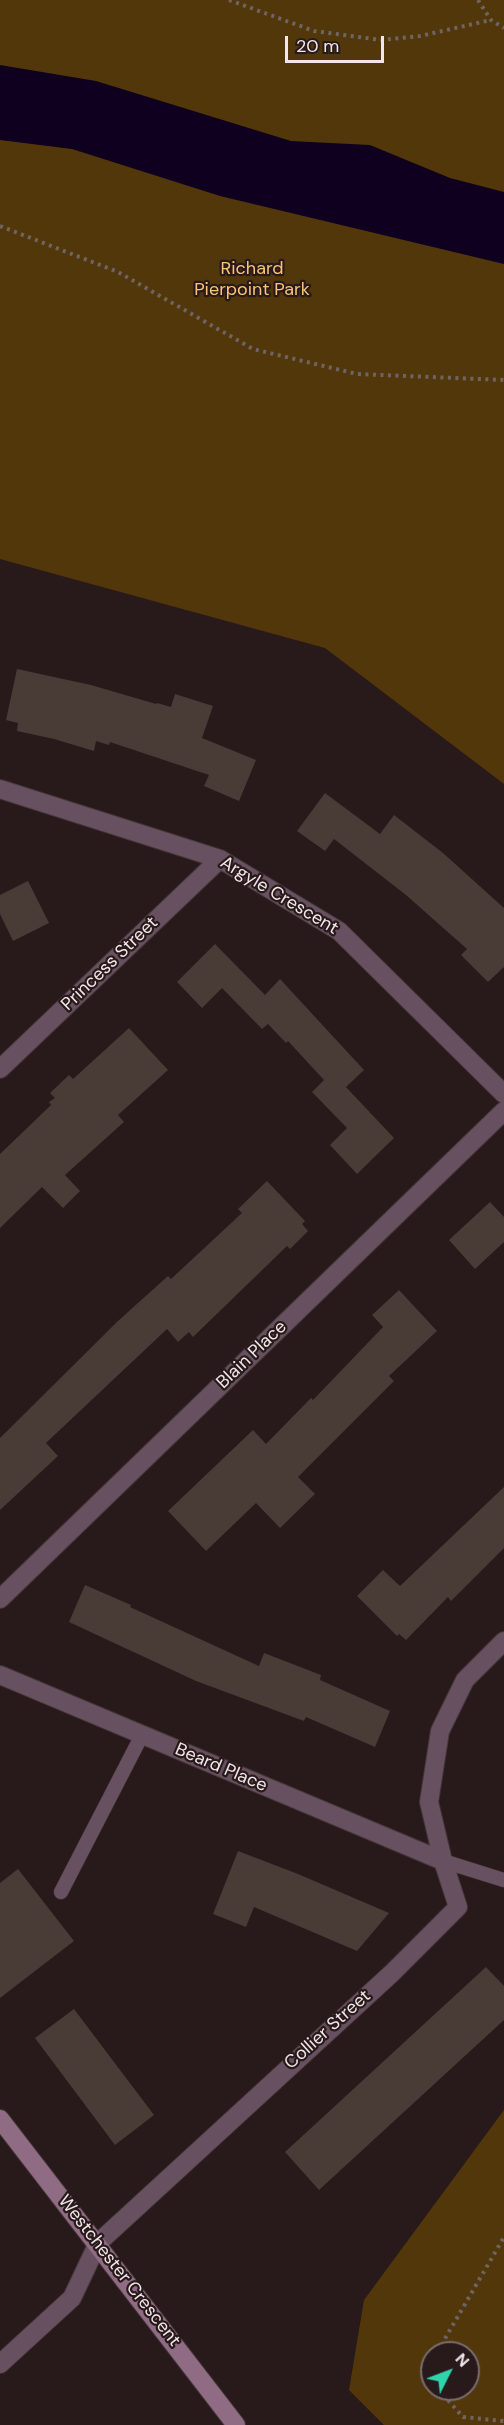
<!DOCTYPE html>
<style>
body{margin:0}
#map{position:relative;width:504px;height:2425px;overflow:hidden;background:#281a1b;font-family:"DM Sans",sans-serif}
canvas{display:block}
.north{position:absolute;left:420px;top:2341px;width:60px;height:60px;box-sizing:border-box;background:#281a1b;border:2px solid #796c6d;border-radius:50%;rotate:48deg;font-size:16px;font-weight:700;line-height:24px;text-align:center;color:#f2e7e8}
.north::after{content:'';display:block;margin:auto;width:21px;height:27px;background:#2fd4aa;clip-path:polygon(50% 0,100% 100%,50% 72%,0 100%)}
.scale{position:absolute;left:285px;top:36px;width:99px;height:27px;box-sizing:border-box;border:3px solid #f2e7e8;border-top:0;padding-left:8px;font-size:18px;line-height:21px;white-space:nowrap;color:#f2e7e8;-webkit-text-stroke:4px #281a1b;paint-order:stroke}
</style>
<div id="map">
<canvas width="504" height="2425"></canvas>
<div class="north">N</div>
<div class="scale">20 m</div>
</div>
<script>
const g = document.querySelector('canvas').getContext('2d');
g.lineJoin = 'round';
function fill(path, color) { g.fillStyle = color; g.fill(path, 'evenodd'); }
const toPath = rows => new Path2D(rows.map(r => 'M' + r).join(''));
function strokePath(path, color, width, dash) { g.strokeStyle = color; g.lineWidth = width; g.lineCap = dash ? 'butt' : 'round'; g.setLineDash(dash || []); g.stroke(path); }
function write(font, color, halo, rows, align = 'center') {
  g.font = font + ' "DM Sans",sans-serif'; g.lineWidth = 4.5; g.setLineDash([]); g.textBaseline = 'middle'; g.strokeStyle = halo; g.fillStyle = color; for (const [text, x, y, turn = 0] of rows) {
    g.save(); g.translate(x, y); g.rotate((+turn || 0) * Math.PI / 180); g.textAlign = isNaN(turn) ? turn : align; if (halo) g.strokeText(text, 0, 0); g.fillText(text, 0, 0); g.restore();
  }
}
fill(toPath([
 [0,0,504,0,504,784,325,648,0,559],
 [504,2110,504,2425,384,2425,349,2390,364,2300],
 [432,2353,468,2353,468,2389,432,2389]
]), '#52370a');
fill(toPath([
 [0,65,96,81,291,141,370,145,450,178,504,192,504,264,220,196,72,149,0,140]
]), '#10001f');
fill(toPath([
 [17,669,91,685,156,704,157,703,171,707,175,694,213,706,202,738,256,760,239,801,204,786,209,775,110,742,109,745,96,741,94,751,54,739,17,731,18,723,6,720],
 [325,793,380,834,394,815,443,853,504,908,504,967,488,982,461,955,467,949,406,895,334,839,325,851,297,831],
 [28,881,49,923,13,941,0,914,0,895],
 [215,944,265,995,280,979,364,1070,346,1087,394,1138,357,1174,330,1145,347,1128,312,1092,324,1080,288,1041,286,1043,268,1024,262,1029,222,988,202,1008,177,982],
 [129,1028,168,1070,118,1115,124,1122,65,1175,80,1191,63,1208,42,1187,0,1228,0,1154,51,1105,49,1102,55,1098,50,1093,69,1075,73,1079],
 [267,1181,305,1221,302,1224,308,1231,290,1249,287,1246,193,1337,189,1332,178,1342,167,1329,46,1443,58,1456,0,1510,0,1438,118,1321,168,1276,171,1279,242,1213,238,1209],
 [490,1202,504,1217,504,1242,475,1269,449,1240],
 [399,1290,437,1331,389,1376,394,1381,298,1477,315,1494,280,1528,256,1503,206,1551,168,1511,253,1430,266,1444,311,1398,313,1400,383,1327,372,1315],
 [504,1487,504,1548,451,1601,448,1597,406,1640,399,1634,397,1636,357,1596,383,1570,400,1586],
 [85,1585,131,1605,130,1607,259,1666,264,1653,321,1675,320,1680,390,1711,375,1747,306,1717,304,1721,196,1681,69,1622],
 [238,1851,298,1874,389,1913,357,1951,254,1907,246,1927,213,1914],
 [18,1869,74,1941,0,1998,0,1883],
 [486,1967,504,1986,504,2020,319,2190,285,2152],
 [74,2009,154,2115,115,2145,35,2038]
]), '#493b35');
const lane = toPath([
 [443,1861,504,1880],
 [61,1892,142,1735]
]);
const street = toPath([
 [0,789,220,859,339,931,504,1094],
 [0,1069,220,859],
 [0,1599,504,1111],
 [0,1675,443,1861],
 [0,2364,72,2298,98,2243,392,1973,458,1907,443,1861,429,1802,440,1731,465,1680,504,1641]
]);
const secondary = toPath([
 [0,2119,236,2425]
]);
strokePath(lane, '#443738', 15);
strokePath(street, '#443738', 20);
strokePath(secondary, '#443738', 20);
strokePath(toPath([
 [229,0,314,31,381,40,420,36,491,20],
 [478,0,491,20,504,28],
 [0,226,118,272,253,349,357,374,504,380],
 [442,2353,443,2342,504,2237],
 [438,2389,463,2417,504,2421]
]), '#706364', 4, [3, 4.5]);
strokePath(lane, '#67505f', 14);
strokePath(street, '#67505f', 18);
strokePath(secondary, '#906b84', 18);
write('18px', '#fbc474', '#281a1b', [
 ["Richard",252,269],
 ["Pierpoint Park",252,290]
]);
write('18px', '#f2e7e8', '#281a1b', [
 ["Argyle Crescent",279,896,31],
 ["Princess Street",110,964,-44],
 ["Blain Place",252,1355,-44],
 ["Beard Place",221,1768,23],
 ["Collier Street",328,2030,-42],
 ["Westchester Crescent",119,2271,52]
]);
</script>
